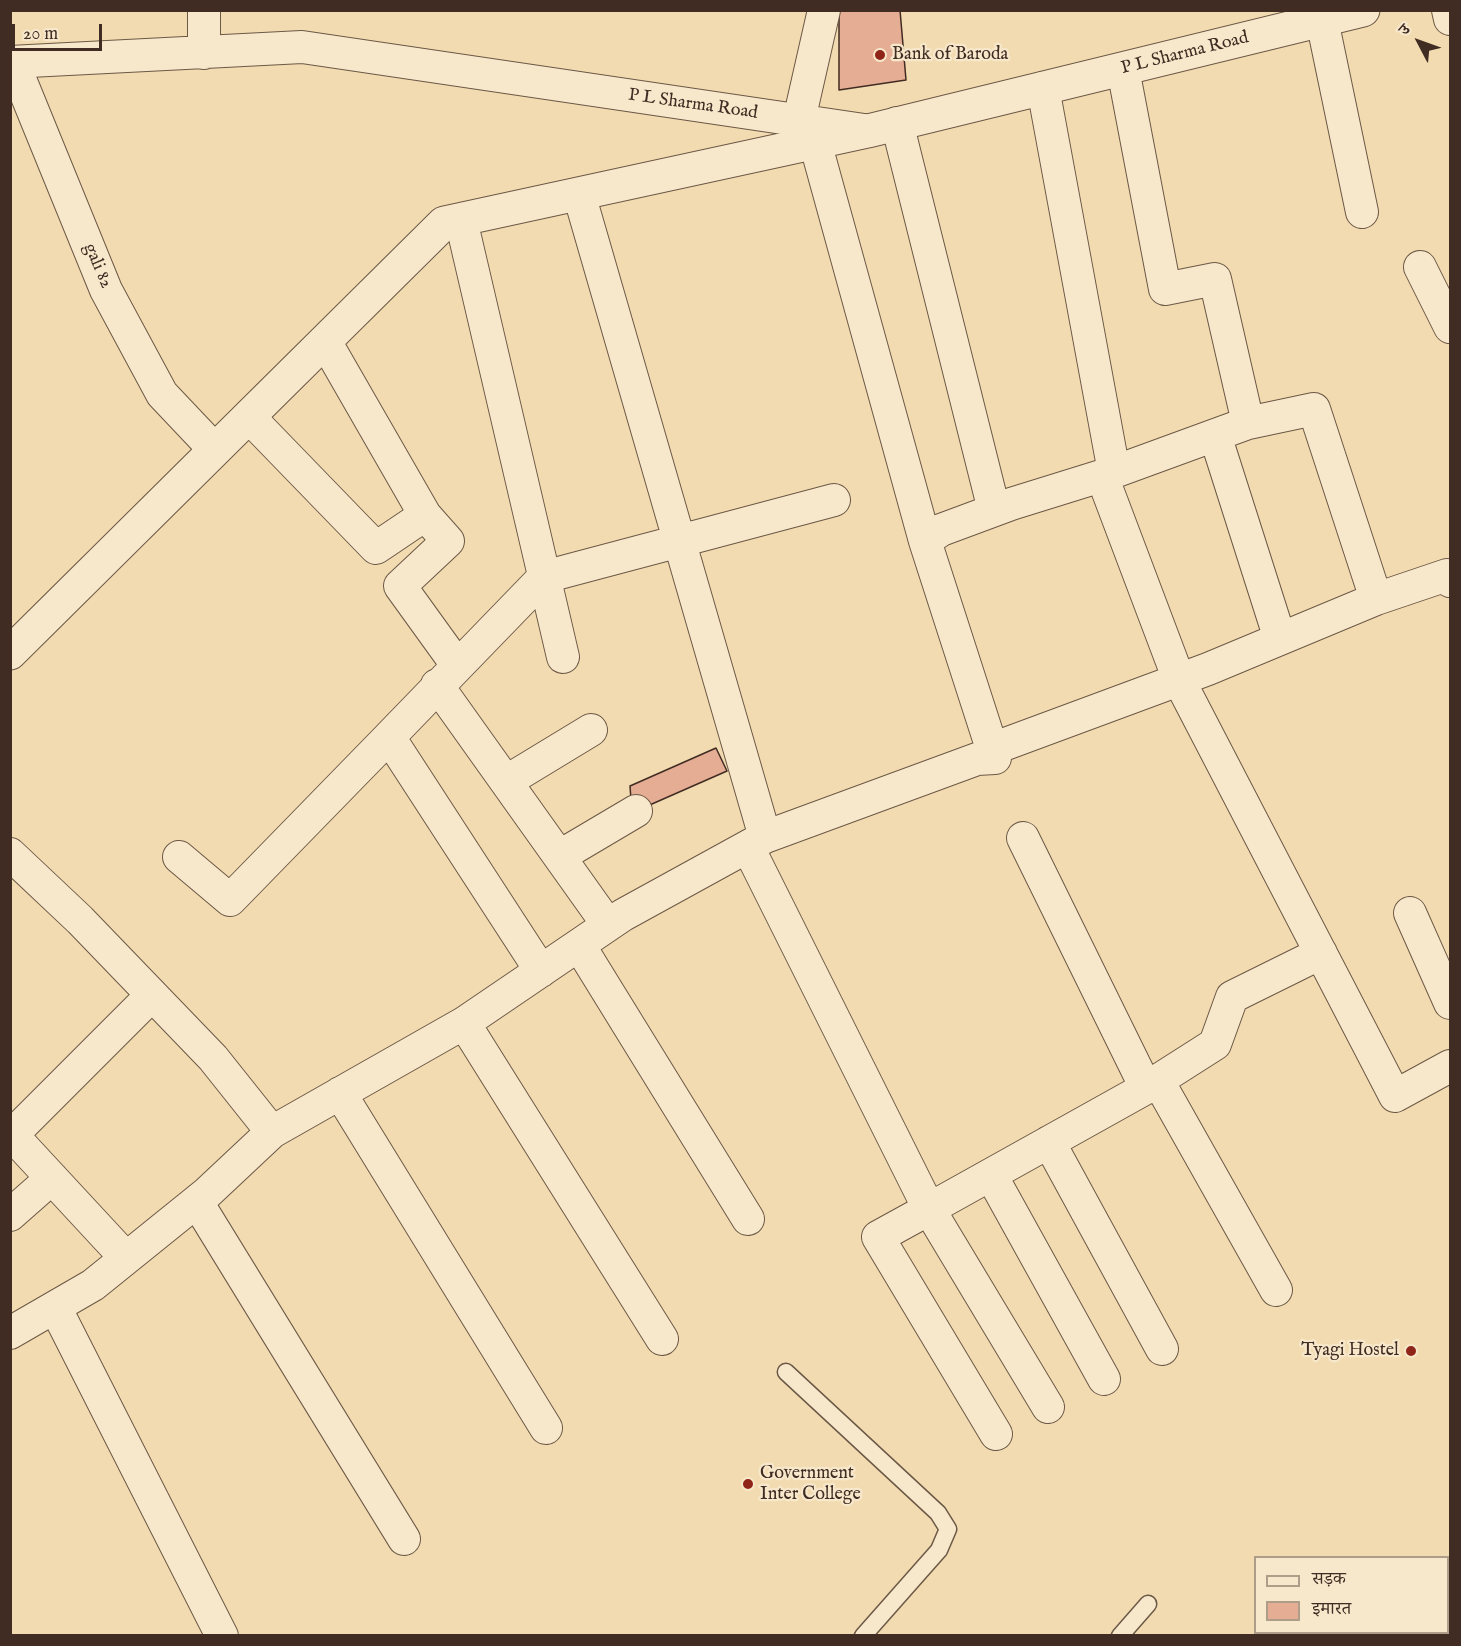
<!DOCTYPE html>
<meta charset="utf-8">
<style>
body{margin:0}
#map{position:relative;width:1461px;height:1646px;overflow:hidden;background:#f2dbb0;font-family:"IM FELL English","Noto Serif Devanagari",serif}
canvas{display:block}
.frame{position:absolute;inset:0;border:12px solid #402c22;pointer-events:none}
.legend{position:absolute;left:1254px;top:1556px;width:195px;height:78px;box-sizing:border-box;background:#f7e8cc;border:2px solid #ae9d88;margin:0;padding:8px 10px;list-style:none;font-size:18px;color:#402c22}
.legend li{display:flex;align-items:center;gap:12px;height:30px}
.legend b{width:30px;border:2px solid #ae9d88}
.north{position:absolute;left:1389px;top:12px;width:60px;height:60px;-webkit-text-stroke:4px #f7e8cc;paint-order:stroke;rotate:311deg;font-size:16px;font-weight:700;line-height:24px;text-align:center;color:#402c22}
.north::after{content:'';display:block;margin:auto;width:21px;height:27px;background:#402c22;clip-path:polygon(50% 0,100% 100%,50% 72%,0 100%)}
.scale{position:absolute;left:12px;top:24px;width:90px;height:27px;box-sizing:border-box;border:3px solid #402c22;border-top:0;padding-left:8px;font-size:18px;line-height:21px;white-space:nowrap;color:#402c22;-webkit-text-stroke:4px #f7e8cc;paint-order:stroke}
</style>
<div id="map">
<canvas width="1461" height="1646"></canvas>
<div class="frame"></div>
<ul class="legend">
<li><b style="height:8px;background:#f7e8cc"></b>सड़क</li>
<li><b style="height:16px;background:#e5ad94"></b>इमारत</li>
</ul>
<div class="north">उ</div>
<div class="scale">20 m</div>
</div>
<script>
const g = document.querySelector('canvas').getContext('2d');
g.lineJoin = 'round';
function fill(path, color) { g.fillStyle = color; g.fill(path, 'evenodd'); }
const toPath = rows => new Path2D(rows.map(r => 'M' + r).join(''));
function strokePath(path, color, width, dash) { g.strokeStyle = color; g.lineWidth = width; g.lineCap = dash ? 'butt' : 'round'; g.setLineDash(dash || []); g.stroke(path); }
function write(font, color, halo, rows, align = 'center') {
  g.font = font + ' "IM FELL English",serif'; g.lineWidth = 4.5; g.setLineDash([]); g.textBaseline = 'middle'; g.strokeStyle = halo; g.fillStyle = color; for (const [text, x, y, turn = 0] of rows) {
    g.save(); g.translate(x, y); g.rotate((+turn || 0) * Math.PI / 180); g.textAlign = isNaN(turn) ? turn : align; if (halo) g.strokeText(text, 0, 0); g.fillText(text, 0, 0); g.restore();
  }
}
const building = toPath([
 [839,10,900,10,906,80,839,90,839,10],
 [716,748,727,771,636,811,631,800,630,786,716,748]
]);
fill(building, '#e5ad94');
strokePath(building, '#402c22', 1.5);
const service = toPath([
 [786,1372,938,1513,948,1529,939,1550,863,1636],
 [1120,1636,1148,1604]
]);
const minor = toPath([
 [1448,10,1450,19],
 [1322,20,1362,212],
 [204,53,204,10],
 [10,62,302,47,864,130],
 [13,62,106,290,162,394,215,450],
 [1123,69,1165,289,1215,279,1248,423],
 [1043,88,1114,472],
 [799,120,824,10],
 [897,123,994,510],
 [815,142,925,541],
 [579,194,765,837],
 [461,220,563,657],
 [1420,267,1450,327],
 [249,417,376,548,425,515,325,341],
 [1215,435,1280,639],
 [1102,476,1179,680,1395,1096,1450,1066],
 [425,515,448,541,400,586,457,665],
 [1376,599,1447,575,1450,581],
 [437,685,608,925],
 [507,781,591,730],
 [1023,838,1146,1088,929,1209,1048,1407],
 [748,847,929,1209,878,1237,996,1434],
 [10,854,80,920,213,1058,272,1132],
 [560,856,636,811],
 [179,857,230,900,389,737],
 [1410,913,1450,1003],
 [579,945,748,1219],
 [541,971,389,737,544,577,834,500],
 [464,1023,662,1339],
 [340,1093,546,1428],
 [1049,1142,1162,1349],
 [991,1175,1104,1379],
 [197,1202,404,1539],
 [10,1215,52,1178],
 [126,1258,12,1135,152,995],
 [1276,1290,1161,1086,1146,1088,1215,1044,1232,997,1321,953],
 [55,1307,222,1636],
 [10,1333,93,1285,207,1193,272,1132,464,1023,623,915,765,837,977,759,995,758,925,541,941,530,1011,504,1114,472,1248,423,1314,409,1376,599,1208,669,992,749]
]);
const tertiary = toPath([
 [10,653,444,223,868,131,1363,10]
]);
strokePath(service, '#6c5846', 19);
strokePath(minor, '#6c5846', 34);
strokePath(tertiary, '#6c5846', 35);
strokePath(service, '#f7e8cc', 16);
strokePath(minor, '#f7e8cc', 32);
strokePath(tertiary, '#f7e8cc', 33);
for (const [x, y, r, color] of [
 [880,55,6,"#8f2418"],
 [1411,1351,6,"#8f2418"],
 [748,1484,6,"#8f2418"]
]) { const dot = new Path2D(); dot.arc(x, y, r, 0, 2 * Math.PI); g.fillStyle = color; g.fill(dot); strokePath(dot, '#f7e8cc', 2); }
write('18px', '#402c22', '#f7e8cc', [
 ["P L Sharma Road",1185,54,-14],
 ["P L Sharma Road",693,105,8],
 ["gali 82",97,266,67]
]);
write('18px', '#402c22', '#f7e8cc', [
 ["Bank of Baroda",892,55],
 ["Tyagi Hostel",1399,1351,"right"],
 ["Government",760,1474],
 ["Inter College",760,1495]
], 'left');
</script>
